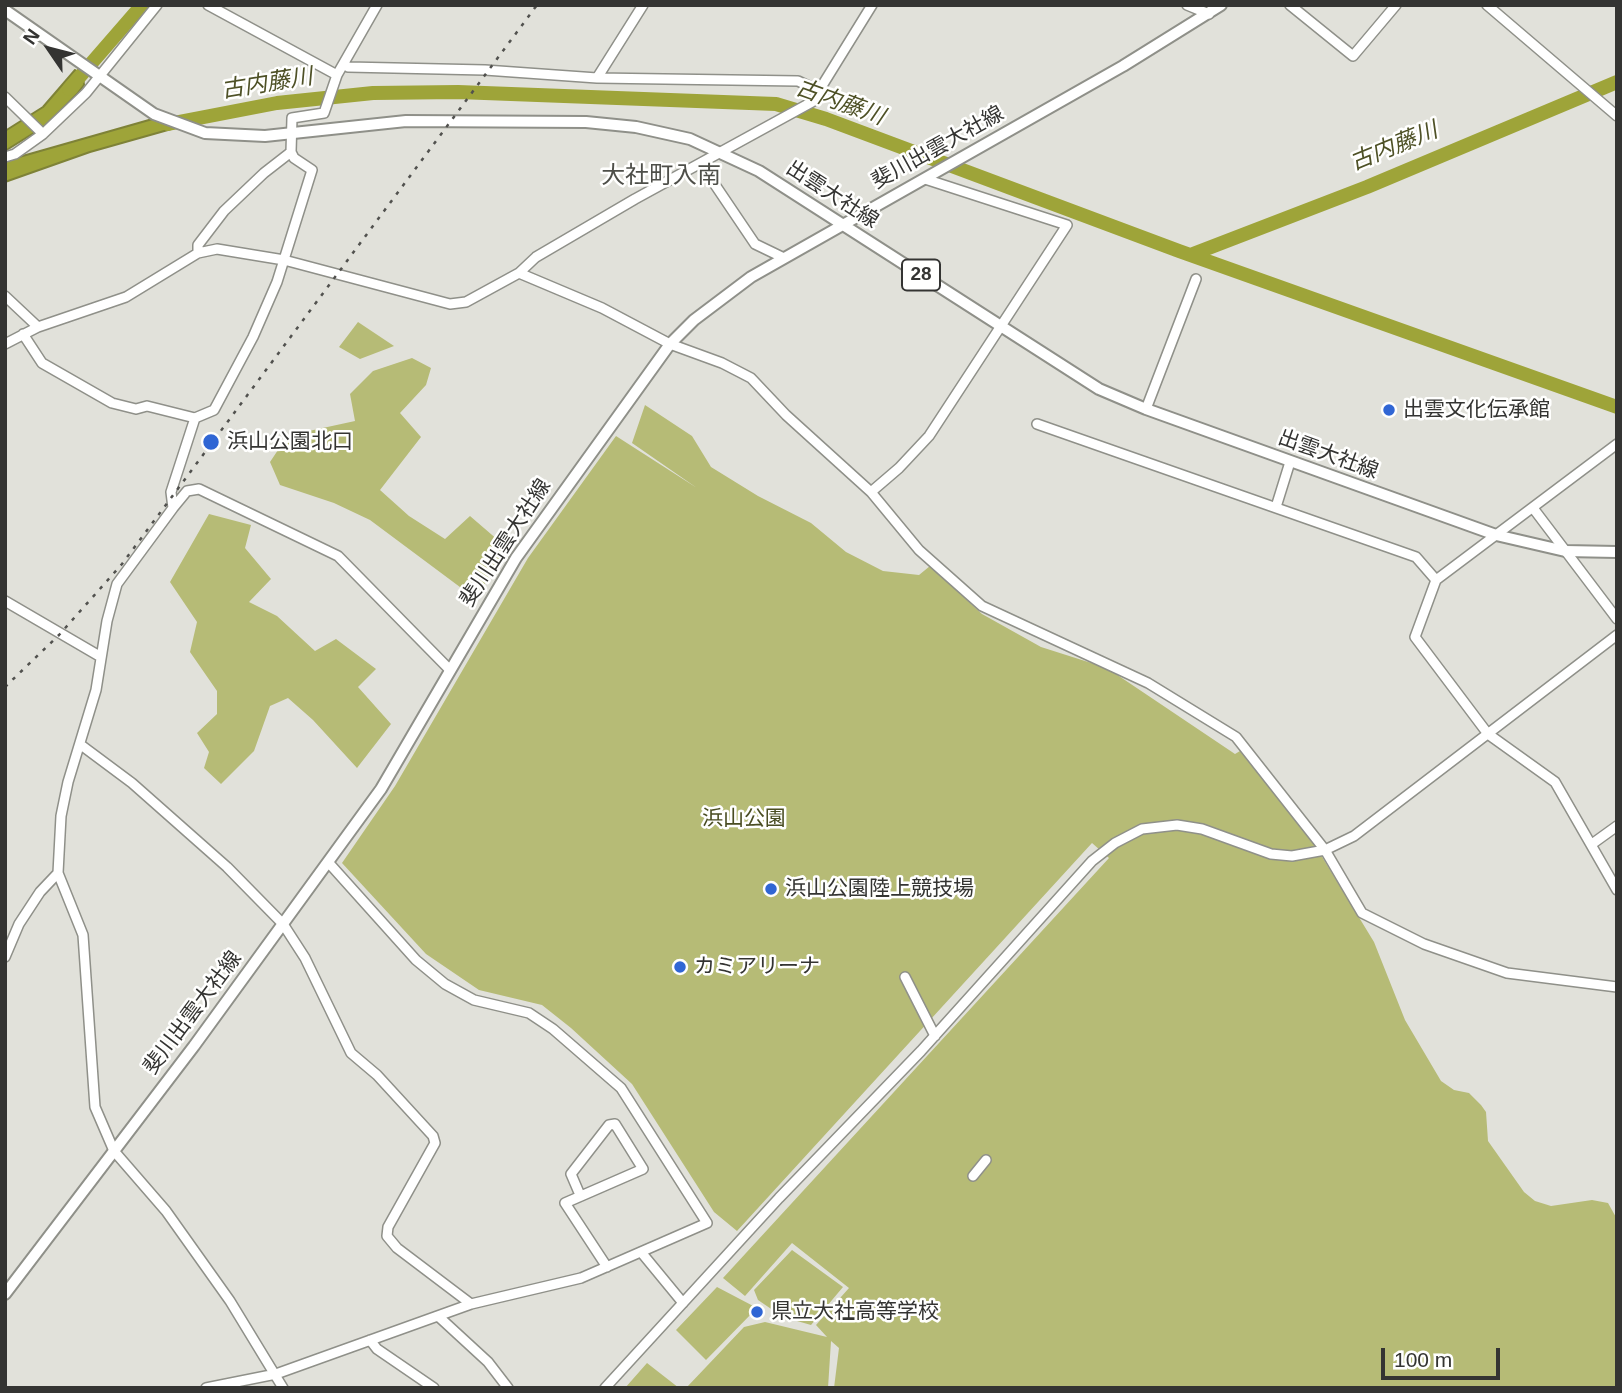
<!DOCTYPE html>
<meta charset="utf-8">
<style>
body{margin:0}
#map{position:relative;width:1622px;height:1393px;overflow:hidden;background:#e1e1da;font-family:Helvetica,sans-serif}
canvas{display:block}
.frame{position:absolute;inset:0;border:7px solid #343432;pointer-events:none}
.north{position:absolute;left:14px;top:14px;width:70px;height:70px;-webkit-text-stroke:5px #fffffe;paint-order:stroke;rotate:305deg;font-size:19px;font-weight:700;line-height:28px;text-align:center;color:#343432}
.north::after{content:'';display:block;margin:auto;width:24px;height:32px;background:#343432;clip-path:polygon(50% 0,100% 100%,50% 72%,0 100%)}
.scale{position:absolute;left:1381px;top:1348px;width:119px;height:32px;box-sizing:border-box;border:4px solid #343432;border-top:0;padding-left:9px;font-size:21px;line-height:24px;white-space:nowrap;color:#343432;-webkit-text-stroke:5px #fffffe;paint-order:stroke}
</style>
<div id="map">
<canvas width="1622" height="1393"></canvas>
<div class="frame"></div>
<div class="north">N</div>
<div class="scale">100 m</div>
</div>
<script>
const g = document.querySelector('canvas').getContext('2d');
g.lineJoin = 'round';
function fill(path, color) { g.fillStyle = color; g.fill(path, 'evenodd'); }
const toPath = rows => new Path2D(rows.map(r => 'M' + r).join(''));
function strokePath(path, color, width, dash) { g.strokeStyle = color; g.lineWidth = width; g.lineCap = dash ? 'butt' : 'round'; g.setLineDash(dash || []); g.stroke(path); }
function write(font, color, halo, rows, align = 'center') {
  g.font = font + ' Helvetica,"Noto Sans JP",sans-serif'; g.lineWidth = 5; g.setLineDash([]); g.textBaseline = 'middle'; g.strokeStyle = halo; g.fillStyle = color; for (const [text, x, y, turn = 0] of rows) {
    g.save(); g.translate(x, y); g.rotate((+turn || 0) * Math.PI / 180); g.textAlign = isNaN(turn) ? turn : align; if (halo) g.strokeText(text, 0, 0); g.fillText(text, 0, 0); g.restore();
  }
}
fill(toPath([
 [358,322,394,346,360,359,339,347],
 [412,358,431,368,426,385,400,413,421,437,380,490,409,516,445,539,470,516,506,547,484,585,472,596,370,520,334,503,280,485,270,462,282,444,309,431,355,421,350,394,373,371],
 [645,405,692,436,711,467,758,496,811,523,846,552,883,571,919,575,930,566,982,614,1041,647,1107,668,1235,754,1240,751,1313,842,1374,942,1405,1020,1441,1081,1454,1090,1469,1093,1481,1105,1486,1112,1488,1141,1524,1192,1535,1201,1551,1206,1592,1200,1608,1203,1617,1219,1617,1388,834,1388,839,1348,831,1341,828,1388,687,1387,744,1327,765,1322,827,1337,816,1325,849,1288,792,1243,745,1296,723,1278,1109,858,1092,843,737,1231,714,1212,632,1084,571,1028,542,1005,479,990,426,954,342,863,395,786,528,558,616,436,697,488,632,443],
 [209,514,251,525,245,548,271,579,249,602,277,616,315,651,336,639,376,669,358,687,391,724,357,768,313,720,288,698,270,706,254,751,221,784,204,768,209,752,197,733,217,714,217,691,190,652,197,622,170,582],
 [792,1250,843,1287,811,1325,783,1317,758,1300,754,1290],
 [717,1287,757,1308,706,1360,676,1330],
 [647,1363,679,1388,625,1388]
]), '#b6bb76');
const water = toPath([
 [75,70,83,76,84,85,77,94,45,126,5,151,5,131,43,107,75,70],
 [156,118,175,128,90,152,5,182,5,161,156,118]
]);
fill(water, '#9ea439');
strokePath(water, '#7e8237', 2);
strokePath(toPath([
 [69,89,142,5],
 [168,124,277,103,373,93,458,92,776,104,826,119,1179,251,1617,407],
 [1193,254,1367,187,1617,82]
]), '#9ea439', 14);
const minor = toPath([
 [208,5,337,75],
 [1187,5,1209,14],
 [1290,5,1353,56,1396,5],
 [1487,5,1617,116],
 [344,64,348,67,485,70,597,78,798,81,819,91],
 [597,78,643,5],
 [5,97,43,134],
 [5,157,15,154,43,134,86,93,157,5],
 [701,164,755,244,784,258],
 [198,253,198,245,224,211,264,173,291,152,292,118,324,113,337,75,377,5],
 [519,273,536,257,635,199,812,102,872,5],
 [5,296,38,327],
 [23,334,42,363,112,403,136,409,147,406,195,418],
 [5,344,38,327,126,297,198,253,217,249,284,260,450,304,466,302,519,273,602,308,670,344,722,363,751,378,786,415,871,492,919,550,982,606,1148,683,1236,737,1325,850,1362,913,1424,944,1507,973,1617,987],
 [1146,409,1196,279],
 [1037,424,1416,557,1436,580,1415,637,1488,734,1555,782,1617,890],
 [871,492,899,468,929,436,1067,225,925,179],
 [1276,507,1290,462],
 [173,508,187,491,199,489,338,556,450,670],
 [1533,508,1617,619],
 [1436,580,1617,444],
 [5,601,101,657],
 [81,745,132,783,227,867,283,924,305,958,351,1053,377,1075,433,1136,435,1143,388,1227,387,1236,397,1248,471,1304],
 [1592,844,1617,826],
 [58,873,83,935,95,1107,114,1151,166,1211,230,1301,283,1388],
 [5,957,19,924,40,892,58,873,61,816,68,782,96,690,107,621,117,584,173,508,171,492,195,418,214,410,253,337,277,282,312,170,294,158,291,152],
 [905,977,935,1036],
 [973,1176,986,1160],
 [580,1195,571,1174,609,1125,615,1124,643,1169,565,1203,607,1267],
 [641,1252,683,1303],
 [438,1316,488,1362,508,1388],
 [370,1340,377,1349,434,1388],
 [206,1388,276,1374,471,1304,581,1278,707,1223,621,1088,553,1029,529,1013,474,1000,445,984,416,960,328,862],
 [605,1388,779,1198,921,1051,1092,861,1115,843,1142,829,1177,825,1202,829,1271,854,1292,856,1325,850,1354,836,1617,635]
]);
const major = toPath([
 [5,10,154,114,205,133,265,136,406,121,586,122,636,127,690,139,759,171,1099,389,1146,409,1496,535,1565,551,1617,552],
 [5,1294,194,1046,381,789,516,558,670,344,694,320,751,277,1123,66,1221,5]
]);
strokePath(minor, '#8f9089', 12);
strokePath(major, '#8f9089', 14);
strokePath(minor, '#fff', 9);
strokePath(major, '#fff', 10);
strokePath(toPath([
 [5,687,59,635,122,564,537,5]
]), '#51514e', 2.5, [3.5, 7]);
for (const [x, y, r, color] of [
 [1389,410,7,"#3066d4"],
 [211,442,9,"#3066d4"],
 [771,889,7,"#3066d4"],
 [680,967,7,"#3066d4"],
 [757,1312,7,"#3066d4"]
]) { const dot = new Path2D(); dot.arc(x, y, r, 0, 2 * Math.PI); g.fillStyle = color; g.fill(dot); strokePath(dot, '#fffffe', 2.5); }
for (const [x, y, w] of [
 [921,275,38]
]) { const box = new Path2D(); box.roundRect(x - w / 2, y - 15.5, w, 31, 5); g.fillStyle = '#fffffe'; g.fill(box); strokePath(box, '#343432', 2); }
write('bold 19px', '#343432', null, [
 ["28",921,275]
]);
write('21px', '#343432', '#fffffe', [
 ["斐川出雲大社線",938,148,-29],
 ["出雲大社線",832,195,33],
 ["出雲大社線",1328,455,20],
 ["斐川出雲大社線",506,543,-57],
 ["斐川出雲大社線",193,1013,-53]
]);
write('21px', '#343432', '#fffffe', [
 ["出雲文化伝承館",1403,410],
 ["浜山公園北口",227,442],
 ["浜山公園陸上競技場",785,889],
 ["カミアリーナ",694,967],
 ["県立大社高等学校",771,1312]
], 'left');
write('21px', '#4a4d22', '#fffffe', [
 ["浜山公園",744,819]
]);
write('italic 23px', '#4e5126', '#fffffe', [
 ["古内藤川",267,84,-9],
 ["古内藤川",840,103,20],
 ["古内藤川",1394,147,-22]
]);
write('24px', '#4e4f49', '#fffffe', [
 ["大社町入南",661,176]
]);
</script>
